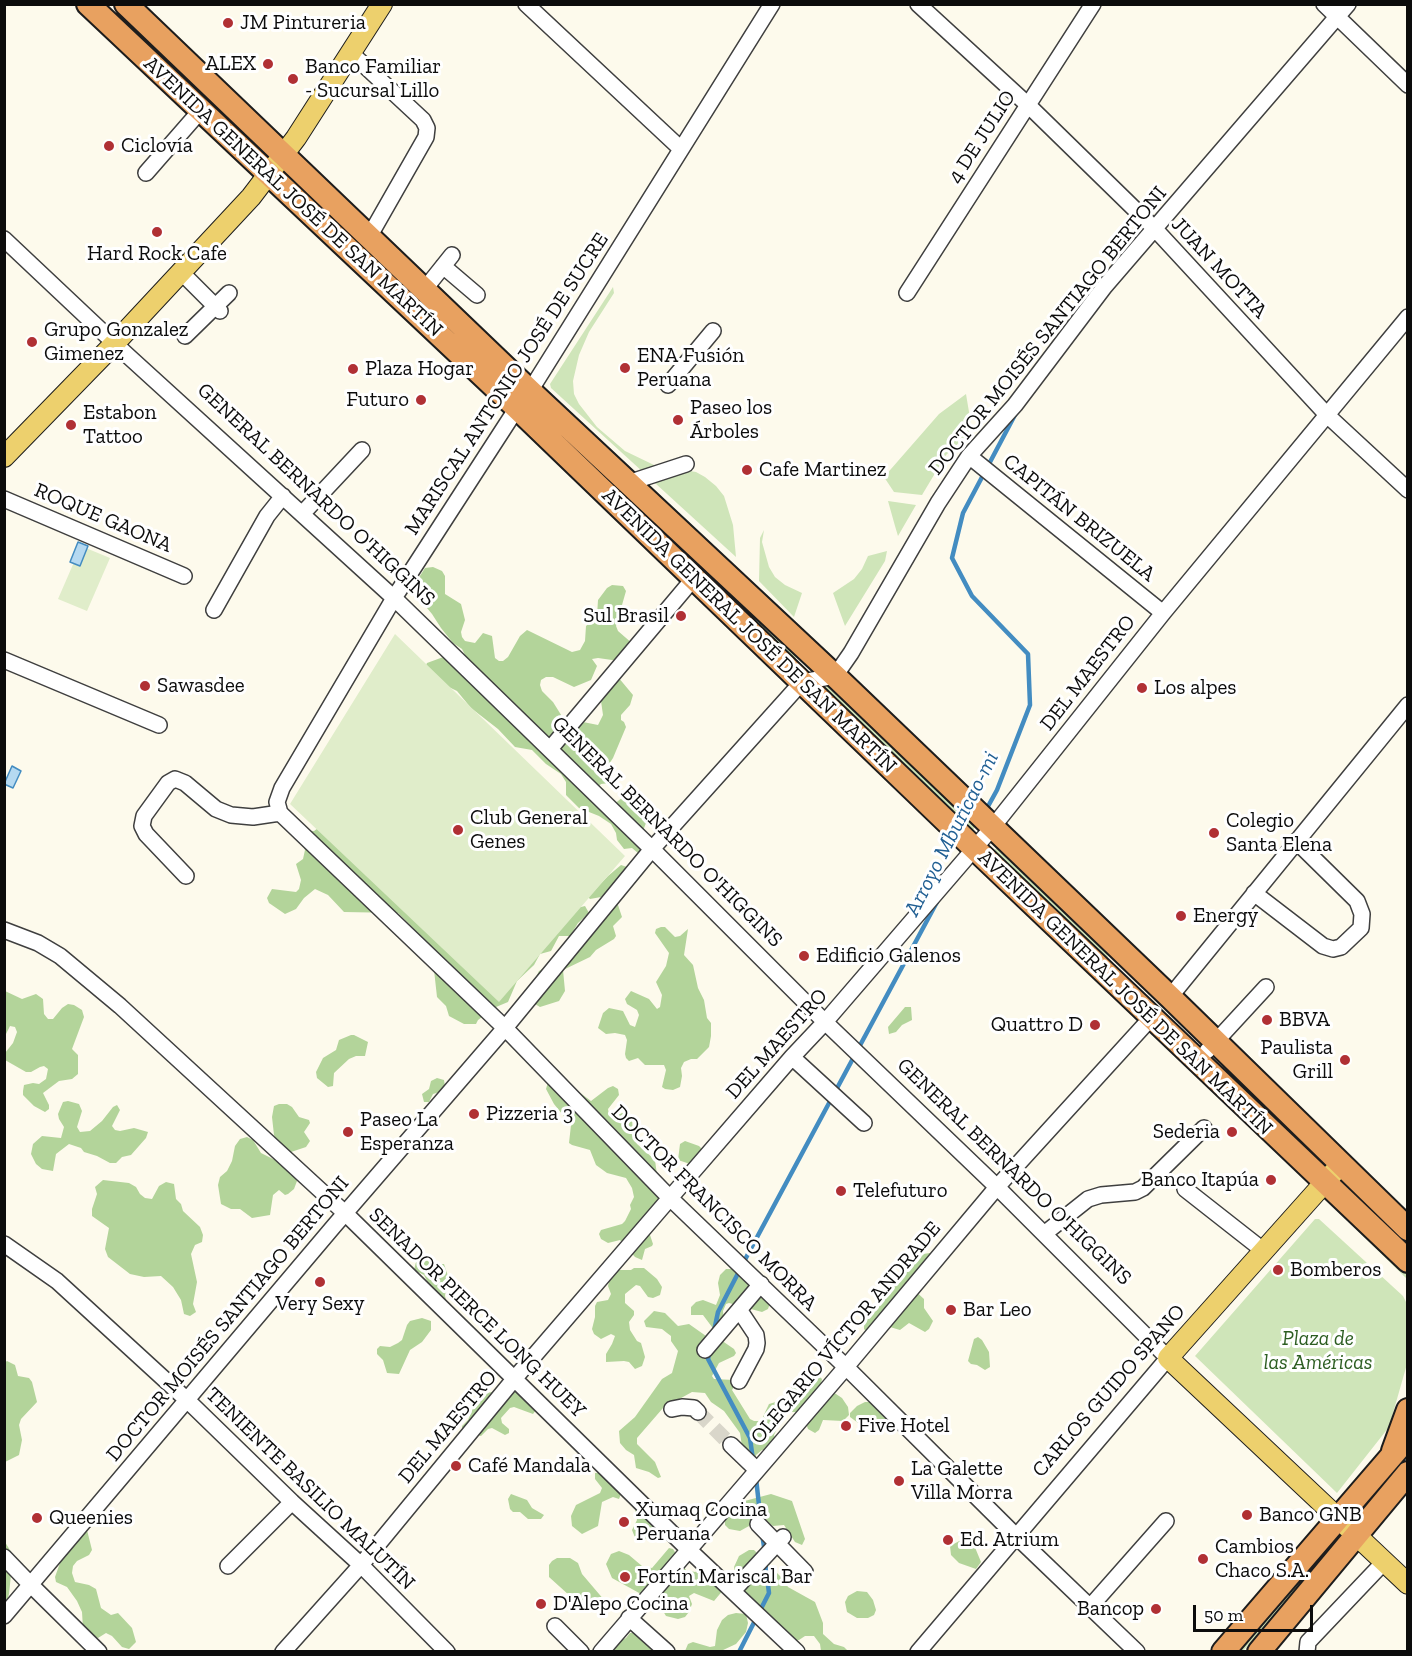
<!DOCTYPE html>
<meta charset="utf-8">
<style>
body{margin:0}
#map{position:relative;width:1412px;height:1656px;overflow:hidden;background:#fdfaec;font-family:"Zilla Slab",serif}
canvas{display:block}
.frame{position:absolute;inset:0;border:6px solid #0c0c0c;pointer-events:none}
.scale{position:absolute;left:1193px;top:1605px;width:120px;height:27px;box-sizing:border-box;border:3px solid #0c0c0c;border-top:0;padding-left:8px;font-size:18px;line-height:21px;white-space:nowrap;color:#0c0c0c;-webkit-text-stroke:4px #fff;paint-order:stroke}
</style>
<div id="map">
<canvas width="1412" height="1656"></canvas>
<div class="frame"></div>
<div class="scale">50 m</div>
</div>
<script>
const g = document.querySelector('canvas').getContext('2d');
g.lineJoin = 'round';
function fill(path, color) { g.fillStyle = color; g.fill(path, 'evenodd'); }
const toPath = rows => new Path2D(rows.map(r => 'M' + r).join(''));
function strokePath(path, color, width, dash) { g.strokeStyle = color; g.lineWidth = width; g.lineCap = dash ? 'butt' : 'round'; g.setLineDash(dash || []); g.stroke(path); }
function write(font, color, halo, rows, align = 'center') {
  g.font = font + ' "Zilla Slab",serif'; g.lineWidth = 6; g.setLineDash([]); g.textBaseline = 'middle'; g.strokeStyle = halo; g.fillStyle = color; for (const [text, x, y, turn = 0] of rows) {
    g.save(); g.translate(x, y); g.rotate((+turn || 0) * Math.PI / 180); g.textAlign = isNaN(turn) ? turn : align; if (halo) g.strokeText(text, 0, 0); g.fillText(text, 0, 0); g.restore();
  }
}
fill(toPath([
 [613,287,614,293,589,332,579,355,573,381,574,394,579,404,597,427,625,451,654,465,696,472,705,477,716,486,724,496,733,525,736,557,551,388,550,384],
 [966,394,972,430,946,455,922,495,894,492,884,477,939,414],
 [538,411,796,657,795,661,534,412],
 [888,501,916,505,898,536,895,526],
 [764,530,762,542,769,567,775,577,785,585,802,593,794,617,759,581,760,538],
 [887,551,885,561,845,626,833,593,854,579,862,569,868,556],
 [824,683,974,826,974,829,972,830,819,684],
 [995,849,997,849,1106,952,1108,957,1102,956,993,852],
 [1234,1080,1244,1083,1318,1156,1317,1157,1316,1159,1233,1081],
 [1315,1219,1319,1219,1403,1296,1407,1304,1407,1364,1389,1427,1337,1493,1195,1356],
 [1357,1226,1407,1274,1407,1279,1356,1229],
 [1335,1538,1338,1539,1338,1542,1243,1651,1236,1652]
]), '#cfe5b9');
fill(toPath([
 [433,567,442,571,445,576,445,594,461,604,465,620,461,632,462,637,465,641,475,643,483,633,492,636,495,658,499,661,503,661,508,657,520,636,527,630,572,652,580,650,585,641,586,626,597,616,598,600,607,588,612,585,623,586,626,591,616,626,618,631,641,651,639,656,619,661,598,658,592,659,597,666,591,680,574,687,553,677,546,677,541,680,540,685,542,691,553,702,563,718,598,725,603,715,600,694,618,677,633,695,630,705,621,715,621,720,624,722,626,727,613,758,609,764,609,771,613,779,610,783,601,784,596,789,613,805,628,793,637,796,646,823,641,836,642,850,638,853,632,848,624,849,617,840,616,833,611,824,599,816,579,808,566,795,566,782,561,774,546,764,532,750,515,747,498,729,471,708,457,691,422,674,427,663,446,656,460,664,466,657,462,649,453,643,441,628,432,614,422,602,418,579,425,568],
 [321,826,581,907,585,906,589,913,578,923,570,936,559,936,551,951,540,954,534,965,517,981,508,1002,496,1007,478,1020,476,1024,464,1024,449,1016,446,1006,437,997,434,970,422,942,414,929,398,913,344,912,328,895,315,889,304,898,296,909,285,914,269,903,267,898,272,889,296,892,299,889,301,880,296,864,303,859,305,850,299,838,303,831,314,831],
 [621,865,627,867,627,869,613,885,601,897,590,899,588,897,608,876],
 [612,903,618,905,622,917,613,926,616,936,614,939,596,950,590,957,563,970,565,991,559,1001,540,1007,535,1004,531,1001,534,981,539,971,555,962],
 [661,927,665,927,675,937,680,936,688,929,684,955,693,965,698,988,704,1000,707,1018,711,1023,711,1036,709,1047,697,1059,691,1059,684,1062,681,1068,682,1076,680,1087,673,1090,665,1089,662,1087,666,1070,664,1065,645,1065,638,1058,629,1061,626,1058,625,1054,627,1040,625,1035,615,1033,606,1034,598,1028,603,1013,609,1008,623,1011,630,1025,635,1027,639,1015,637,1010,627,1004,625,999,631,991,649,999,657,1009,660,1007,662,995,656,982,666,966,669,953,655,933,656,929],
 [5,991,22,999,36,994,43,999,44,1014,48,1019,53,1019,62,1008,68,1004,74,1005,82,1010,84,1017,72,1049,78,1055,78,1074,72,1079,59,1081,43,1093,49,1105,49,1109,45,1112,34,1106,23,1095,23,1091,24,1085,33,1083,39,1084,46,1079,48,1069,44,1066,40,1067,31,1072,26,1072,5,1060,5,1053,13,1043,17,1032,15,1027,10,1026,5,1036],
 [905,1007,911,1007,912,1020,902,1025,896,1032,889,1034,888,1027],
 [351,1035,354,1035,368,1042,365,1056,356,1056,349,1059,334,1073,333,1086,328,1087,317,1078,316,1072,323,1058,336,1050,339,1040],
 [437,1078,444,1080,445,1086,443,1091,433,1094,429,1102,424,1102,422,1094,429,1089,431,1081],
 [548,1082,568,1090,579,1092,591,1101,608,1088,613,1086,618,1089,619,1095,608,1109,609,1115,614,1117,622,1113,629,1114,632,1118,633,1136,637,1144,655,1160,657,1175,664,1186,649,1232,653,1244,652,1246,645,1249,642,1260,635,1257,620,1240,608,1243,601,1239,599,1234,601,1230,622,1224,625,1221,631,1209,630,1205,634,1197,632,1188,626,1178,607,1173,596,1165,590,1150,572,1145,569,1143,571,1125,554,1104,546,1089],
 [68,1101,79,1104,82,1111,77,1127,80,1132,90,1131,102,1121,113,1107,117,1105,120,1110,112,1126,115,1130,120,1131,134,1128,148,1132,146,1138,131,1155,122,1157,116,1163,110,1163,97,1156,84,1152,81,1148,69,1144,56,1154,53,1171,42,1169,36,1164,31,1154,33,1144,42,1136,61,1138,64,1127,59,1119,58,1114,63,1102],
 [279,1104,287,1104,292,1107,299,1117,309,1120,310,1123,304,1132,310,1141,306,1147,291,1152,284,1150,278,1144,274,1135,272,1117,274,1106],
 [247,1137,253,1140,261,1153,277,1161,293,1173,297,1181,294,1189,288,1194,285,1195,279,1190,273,1195,270,1215,252,1218,240,1209,231,1209,221,1204,218,1185,220,1177,227,1171,232,1161,235,1146,240,1139],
 [685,1141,699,1146,703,1150,690,1164,678,1160,680,1144],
 [103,1180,129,1183,136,1187,140,1194,145,1198,152,1199,159,1186,166,1182,174,1184,176,1199,181,1204,183,1211,200,1227,203,1235,202,1242,195,1245,191,1254,197,1282,193,1304,196,1312,190,1316,184,1314,181,1300,173,1287,161,1276,144,1277,130,1274,108,1257,105,1249,109,1228,92,1216,92,1209,97,1194,95,1187],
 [930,1253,933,1255,913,1289,924,1299,924,1308,933,1321,929,1329,925,1332,909,1323,900,1330,890,1327,869,1334,864,1329,864,1322,868,1311,877,1306,881,1293,884,1289,896,1285,908,1268,923,1254],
 [431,1260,438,1264,444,1264,448,1276,445,1296,447,1304,430,1287,424,1275,414,1270,416,1262],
 [634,1268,644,1268,657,1279,662,1287,660,1295,653,1298,648,1297,640,1286,636,1285,625,1294,625,1303,634,1311,634,1315,629,1322,630,1330,637,1341,641,1343,645,1357,642,1366,635,1369,629,1362,624,1361,606,1362,606,1354,612,1344,615,1336,611,1334,601,1339,594,1334,592,1329,595,1317,595,1306,597,1302,608,1300,611,1294,608,1286,609,1282,618,1270,631,1270],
 [726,1269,734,1269,770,1303,768,1309,762,1312,729,1303,726,1304,723,1311,724,1322,718,1329,712,1327,703,1315,691,1315,691,1307,696,1302,703,1300,716,1305,720,1295,718,1283,720,1275],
 [654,1311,665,1313,678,1326,689,1324,706,1336,718,1338,734,1349,736,1353,734,1356,719,1363,712,1376,714,1379,734,1380,736,1384,732,1390,750,1419,754,1421,761,1421,769,1404,779,1401,781,1408,780,1422,774,1435,777,1443,770,1450,762,1450,756,1455,756,1461,742,1446,740,1433,724,1411,711,1402,705,1393,692,1392,663,1408,637,1438,637,1444,655,1462,661,1477,658,1478,649,1472,636,1468,634,1455,626,1450,620,1443,619,1431,635,1417,662,1379,672,1373,678,1351,671,1341,671,1336,667,1333,662,1329,646,1327,644,1321],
 [422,1318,431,1321,431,1330,422,1342,410,1350,399,1374,387,1373,383,1360,377,1354,377,1349,380,1346,390,1347,398,1343,402,1340,407,1325,410,1321],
 [978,1337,982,1340,989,1352,990,1367,985,1370,977,1365,971,1364,968,1361,974,1339],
 [7,1361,15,1365,18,1376,29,1378,32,1382,37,1402,21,1419,19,1425,22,1440,19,1455,5,1462,4,1363],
 [814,1371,822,1379,821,1384,842,1398,848,1407,849,1415,843,1421,823,1420,819,1430,815,1433,808,1429,804,1418,796,1412,788,1412,783,1397,786,1391,791,1390,793,1382],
 [500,1386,517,1389,536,1410,533,1414,514,1407,510,1408,501,1418,502,1423,509,1429,509,1433,505,1435,492,1428,488,1429,481,1436,462,1432,462,1426,468,1420,479,1394,493,1392],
 [865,1402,874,1402,888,1410,887,1420,876,1429,861,1425,850,1417,850,1413,857,1406],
 [595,1473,602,1473,618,1488,621,1494,619,1499,613,1497,602,1502,598,1526,582,1534,572,1526,571,1516,576,1505,600,1493,602,1488,595,1479],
 [511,1494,527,1500,532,1508,544,1515,541,1519,528,1519,520,1512,513,1512,510,1509,508,1499],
 [771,1494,792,1501,805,1539,802,1545,795,1542,784,1525,773,1526,769,1523,758,1521,740,1531,729,1529,725,1525,725,1512,737,1503],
 [634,1503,660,1530,657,1538,636,1540,632,1530,637,1520],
 [86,1526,92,1550,89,1555,77,1561,73,1566,72,1573,75,1582,89,1585,96,1589,101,1608,111,1615,118,1613,132,1628,136,1642,129,1649,122,1647,112,1636,106,1633,98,1638,89,1635,83,1629,82,1612,77,1601,67,1587,56,1582,55,1577,61,1560,67,1554,72,1542],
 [963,1539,974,1545,981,1562,976,1569,959,1563,951,1555,950,1546],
 [5,1542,13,1555,9,1594,5,1608],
 [669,1548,673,1549,686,1570,695,1572,700,1570,724,1589,714,1601,694,1593,689,1596,692,1604,689,1612,685,1617,678,1619,666,1616,663,1611,654,1608,650,1599,612,1578,606,1564,611,1554,619,1551,629,1555,642,1566,652,1568],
 [749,1550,754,1550,783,1579,788,1587,815,1602,823,1623,823,1634,834,1644,844,1647,848,1651,821,1651,820,1644,814,1636,805,1636,799,1640,788,1642,746,1601,737,1581,734,1567,739,1556],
 [557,1558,570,1558,578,1563,582,1574,605,1601,605,1605,597,1610,587,1612,575,1605,570,1596,549,1577,549,1565,552,1561],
 [857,1591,867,1592,873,1600,876,1610,874,1615,868,1618,857,1618,847,1612,845,1602,848,1596],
 [736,1613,746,1614,748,1623,746,1632,736,1644,721,1651,685,1651,688,1644,693,1642,710,1647,715,1646,717,1630,722,1620,728,1615],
 [630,1633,636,1633,665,1651,612,1651,610,1646,626,1638]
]), '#b3d49a');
fill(toPath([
 [81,546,110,558,87,611,58,599],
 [395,634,625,856,499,1002,290,804]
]), '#e0edca');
const water = toPath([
 [78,542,88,546,80,566,70,562,78,542],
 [12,766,21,771,13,788,4,784,12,766]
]);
fill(water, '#b5d9f1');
strokePath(water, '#438cc1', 1.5);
strokePath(toPath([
 [986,810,997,790,1030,705,1028,654,972,596,952,558,963,513,1016,413],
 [714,1331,718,1312,748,1254,937,902],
 [710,1351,708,1359,750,1438,753,1460],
 [756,1478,761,1523],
 [762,1534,765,1553],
 [739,1652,769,1593,765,1561]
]), '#438cc1', 4.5);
strokePath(toPath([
 [698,1412,731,1445]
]), '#d9d6ca', 15, [15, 8]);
const minor = toPath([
 [526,4,681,149],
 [772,4,530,391,517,408,394,598,282,788,277,802,280,813,505,1028,670,1198,846,1367,1016,1536,1137,1652],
 [918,4,1028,105,1155,229,1327,415,1408,490],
 [1324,4,1408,85],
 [351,53,423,120,427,128,426,137,369,237],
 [146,173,194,118],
 [4,239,126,354,394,598,652,849,825,1022,997,1187,1168,1358,918,1652],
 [443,266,477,295],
 [181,272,220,311],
 [424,290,452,255],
 [907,293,1093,4],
 [185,336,229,293],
 [668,385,713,331],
 [969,456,1163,613],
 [628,483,686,464],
 [4,499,184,576],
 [302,514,362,450],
 [214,610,267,516,283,496],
 [4,660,159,725],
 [550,749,694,578],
 [186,876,146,834,142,826,144,816,168,783,175,779,185,783,216,809,231,815,253,817,280,813],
 [1254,893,1323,946,1333,949,1341,947,1361,928,1362,914,1357,901,1296,841],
 [4,930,38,943,60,956,120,1006,345,1213,688,1549,797,1652],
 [1170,997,1408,705],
 [1207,1051,1266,987],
 [792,1057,864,1123],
 [1185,1189,1264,1251],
 [1044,1234,1088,1199,1101,1195,1135,1192,1143,1188,1204,1128],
 [4,1244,57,1281,187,1400,292,1502,361,1565,447,1652],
 [705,1350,761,1284],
 [739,1381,756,1349,757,1343,756,1335,740,1311],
 [672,1409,682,1407,694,1408,698,1412],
 [731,1445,757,1470],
 [758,1524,805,1572],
 [4,1557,31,1585,99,1652],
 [228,1566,292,1502],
 [733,1591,783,1537],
 [1090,1607,1166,1521],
 [4,1616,334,1226,505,1028,652,849,802,682,835,676,851,653,938,503,969,456,1015,405,1105,286,1348,4],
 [629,1618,667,1652],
 [555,1626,581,1652],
 [283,1652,361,1565,515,1378,670,1198,792,1057,825,1022,992,828,1163,613,1408,317],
 [601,1652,846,1367,997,1187,1151,1018],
 [1307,1652,1308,1642,1384,1562]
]);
const major = toPath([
 [4,457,115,343,251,197,296,138,382,4],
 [1334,1172,1168,1358,1408,1584]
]);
const highway = toPath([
 [88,4,517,408,974,848,1408,1261],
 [126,4,530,391,835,676,1170,997,1408,1229],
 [1393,1451,1408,1410],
 [1223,1652,1408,1437],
 [1259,1652,1408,1473]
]);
strokePath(minor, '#3f3f3f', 18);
strokePath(major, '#1d1d1d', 22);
strokePath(highway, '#1d1d1d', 26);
strokePath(minor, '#fff', 15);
strokePath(major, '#edd06d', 20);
strokePath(highway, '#e8a160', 22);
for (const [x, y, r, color] of [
 [228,23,6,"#b03034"],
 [268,64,6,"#b03034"],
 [293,79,6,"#b03034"],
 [109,146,6,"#b03034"],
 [157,232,6,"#b03034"],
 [32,342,6,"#b03034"],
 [625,368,6,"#b03034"],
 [353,369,6,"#b03034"],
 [421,400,6,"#b03034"],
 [678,420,6,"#b03034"],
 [71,425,6,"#b03034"],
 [747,470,6,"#b03034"],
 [681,616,6,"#b03034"],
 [145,686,6,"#b03034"],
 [1142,688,6,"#b03034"],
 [458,830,6,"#b03034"],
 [1214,833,6,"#b03034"],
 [1181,916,6,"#b03034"],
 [804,956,6,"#b03034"],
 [1267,1020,6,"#b03034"],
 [1095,1025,6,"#b03034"],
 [1345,1060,6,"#b03034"],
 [474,1114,6,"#b03034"],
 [348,1132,6,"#b03034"],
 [1232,1132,6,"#b03034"],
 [1271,1180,6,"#b03034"],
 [841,1191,6,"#b03034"],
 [1278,1270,6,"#b03034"],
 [320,1282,6,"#b03034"],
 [951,1310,6,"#b03034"],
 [846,1426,6,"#b03034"],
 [456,1466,6,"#b03034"],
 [899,1481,6,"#b03034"],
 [1247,1515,6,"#b03034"],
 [37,1518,6,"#b03034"],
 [624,1522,6,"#b03034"],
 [948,1540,6,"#b03034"],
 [1203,1559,6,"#b03034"],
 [625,1577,6,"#b03034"],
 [541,1604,6,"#b03034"],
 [1156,1609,6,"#b03034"]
]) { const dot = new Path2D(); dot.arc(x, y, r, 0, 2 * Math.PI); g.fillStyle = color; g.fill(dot); strokePath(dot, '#fff', 2); }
write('21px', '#0c0c0c', '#fff', [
 ["JM Pintureria",240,23],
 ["ALEX",256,64,"right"],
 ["Banco Familiar",305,67],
 ["- Sucursal Lillo",305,91],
 ["Ciclovía",121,146],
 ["Hard Rock Cafe",157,254,"center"],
 ["Grupo Gonzalez",44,330],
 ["Gimenez",44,354],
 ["ENA Fusión",637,356],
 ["Peruana",637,380],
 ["Plaza Hogar",365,369],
 ["Futuro",409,400,"right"],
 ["Paseo los",690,408],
 ["Árboles",690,432],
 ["Estabon",83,413],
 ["Tattoo",83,437],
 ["Cafe Martinez",759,470],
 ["Sul Brasil",669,616,"right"],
 ["Sawasdee",157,686],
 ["Los alpes",1154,688],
 ["Club General",470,818],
 ["Genes",470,842],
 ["Colegio",1226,821],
 ["Santa Elena",1226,845],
 ["Energy",1193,916],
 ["Edificio Galenos",816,956],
 ["BBVA",1279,1020],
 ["Quattro D",1083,1025,"right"],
 ["Paulista",1333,1048,"right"],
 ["Grill",1333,1072,"right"],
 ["Pizzeria 3",486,1114],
 ["Paseo La",360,1120],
 ["Esperanza",360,1144],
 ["Sederia",1220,1132,"right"],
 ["Banco Itapúa",1259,1180,"right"],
 ["Telefuturo",853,1191],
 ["Bomberos",1290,1270],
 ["Very Sexy",320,1304,"center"],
 ["Bar Leo",963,1310],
 ["Five Hotel",858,1426],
 ["Café Mandala",468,1466],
 ["La Galette",911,1469],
 ["Villa Morra",911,1493],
 ["Xumaq Cocina",636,1510],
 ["Peruana",636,1534],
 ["Banco GNB",1259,1515],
 ["Queenies",49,1518],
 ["Ed. Atrium",960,1540],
 ["Cambios",1215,1547],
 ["Chaco S.A.",1215,1571],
 ["Fortín Mariscal Bar",637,1577],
 ["D'Alepo Cocina",553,1604],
 ["Bancop",1144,1609,"right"]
], 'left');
write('21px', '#0c0c0c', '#fff', [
 ["4 DE JULIO",982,137,-57],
 ["AVENIDA GENERAL JOSÉ DE SAN MARTÍN",293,197,43],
 ["JUAN MOTTA",1219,268,47],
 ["DOCTOR MOISÉS SANTIAGO BERTONI",1048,331,-51],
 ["MARISCAL ANTONIO JOSÉ DE SUCRE",507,384,-57],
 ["GENERAL BERNARDO O'HIGGINS",316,495,43],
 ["ROQUE GAONA",103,518,23],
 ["CAPITÁN BRIZUELA",1079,518,39],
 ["AVENIDA GENERAL JOSÉ DE SAN MARTÍN",749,631,44],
 ["DEL MAESTRO",1088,673,-52],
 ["GENERAL BERNARDO O'HIGGINS",667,832,45],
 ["AVENIDA GENERAL JOSÉ DE SAN MARTÍN",1125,993,44],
 ["DEL MAESTRO",777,1044,-48],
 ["GENERAL BERNARDO O'HIGGINS",1014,1172,44],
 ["DOCTOR FRANCISCO MORRA",714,1208,45],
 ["SENADOR PIERCE LONG HUEY",477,1313,44],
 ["DOCTOR MOISÉS SANTIAGO BERTONI",228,1319,-50],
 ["OLEGARIO VÍCTOR ANDRADE",846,1333,-50],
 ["CARLOS GUIDO SPANO",1109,1391,-49],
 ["DEL MAESTRO",448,1427,-50],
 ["TENIENTE BASILIO MALUTÍN",310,1489,44]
]);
write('italic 21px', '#2d5e22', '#fff', [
 ["Plaza de",1318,1339],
 ["las Américas",1318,1363]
]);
write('italic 22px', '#205f93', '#fff', [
 ["Arroyo Mburicao-mi",952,834,-63]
]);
</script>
